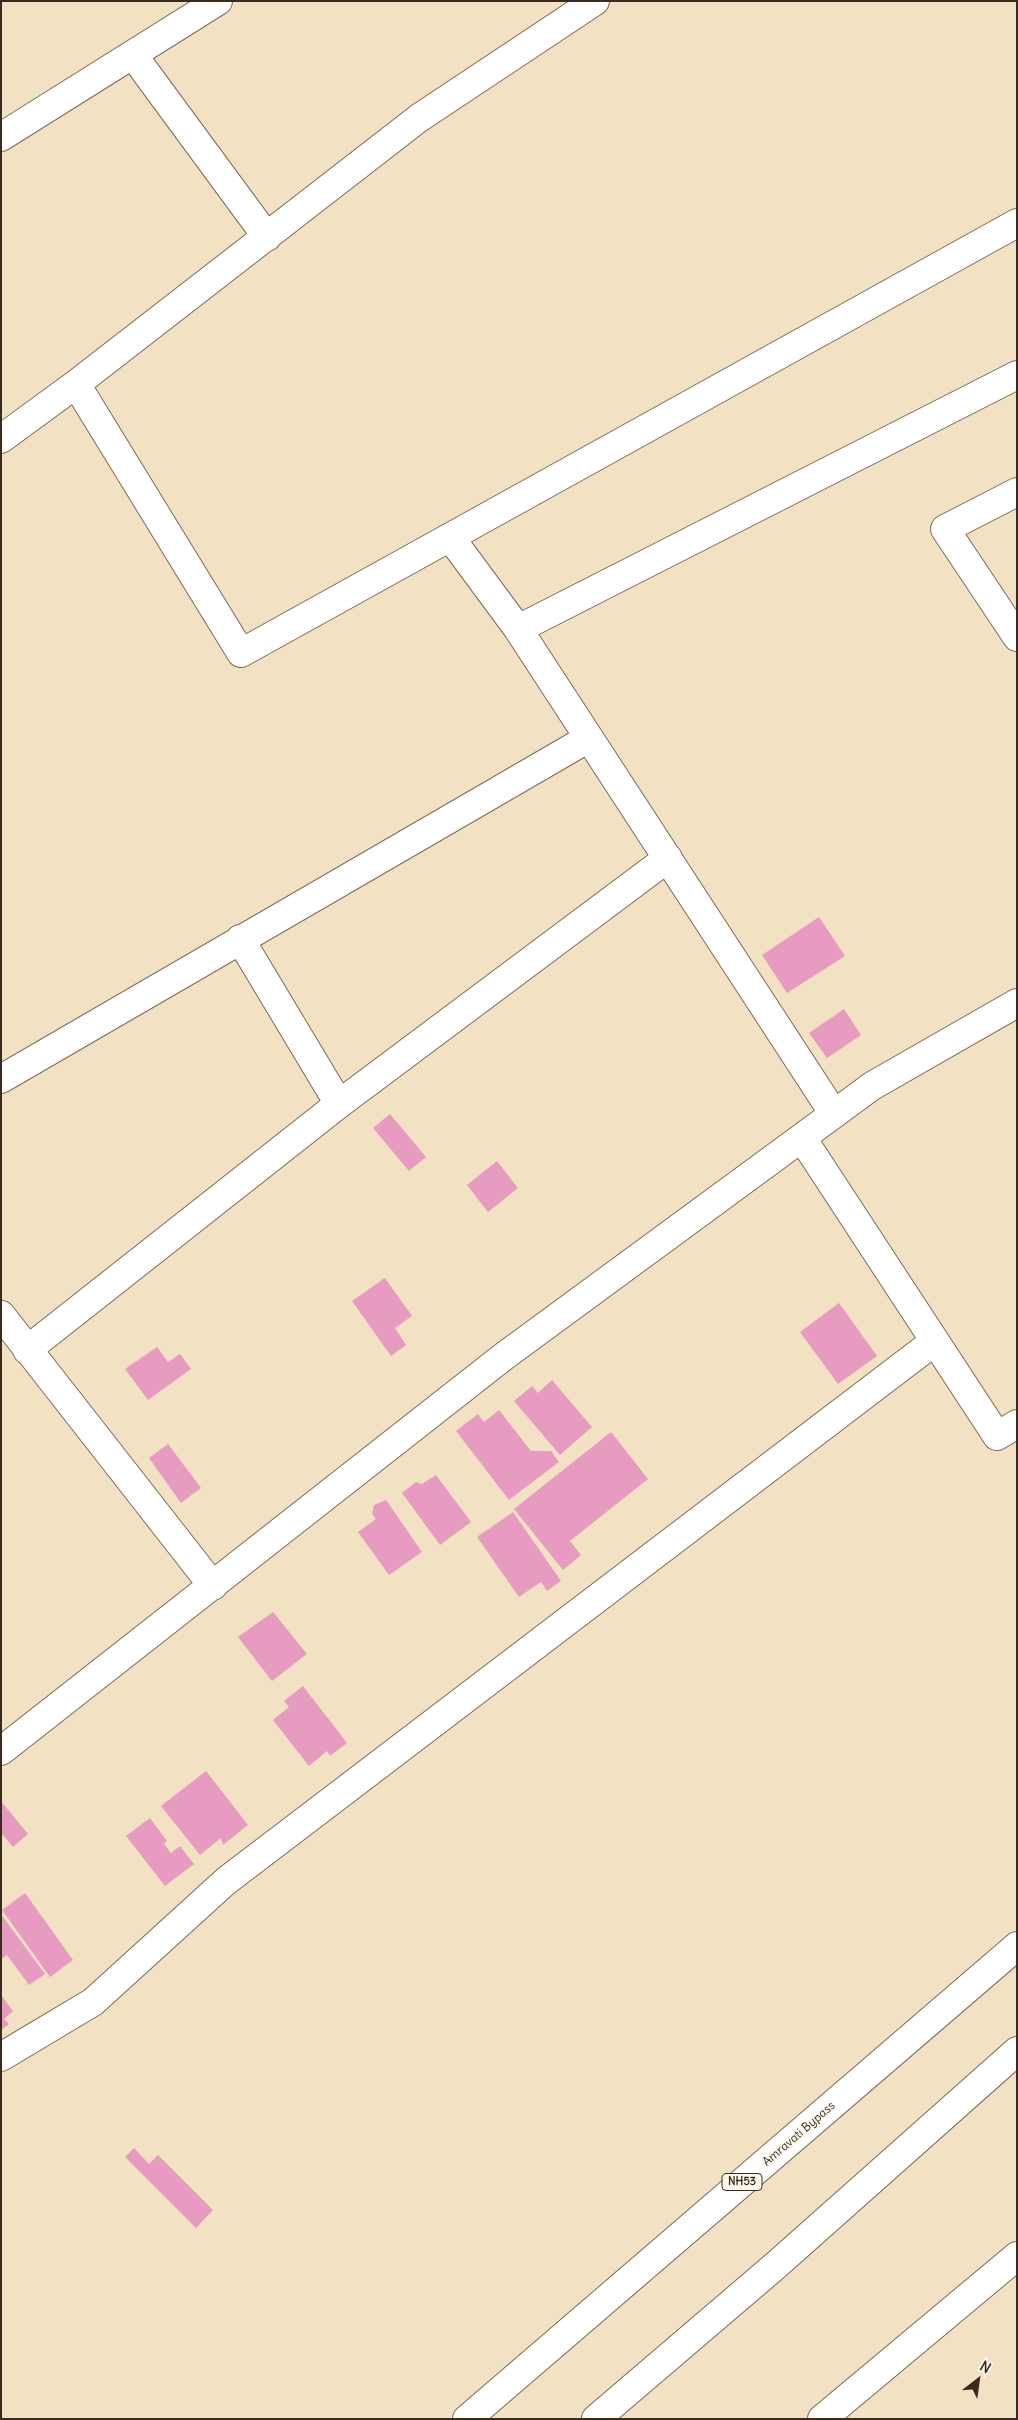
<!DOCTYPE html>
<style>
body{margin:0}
#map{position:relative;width:1018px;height:2420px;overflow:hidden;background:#f2e1c3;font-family:Delius,sans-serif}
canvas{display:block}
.frame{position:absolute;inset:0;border:2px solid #3b2a1e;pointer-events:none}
.north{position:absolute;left:953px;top:2355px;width:50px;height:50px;-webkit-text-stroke:4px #fbf7ec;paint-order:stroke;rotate:30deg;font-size:14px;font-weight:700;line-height:20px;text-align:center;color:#3b2a1e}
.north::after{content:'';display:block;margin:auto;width:18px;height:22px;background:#3b2a1e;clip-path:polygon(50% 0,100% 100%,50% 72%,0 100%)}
</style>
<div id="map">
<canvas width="1018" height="2420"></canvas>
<div class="frame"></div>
<div class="north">N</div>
</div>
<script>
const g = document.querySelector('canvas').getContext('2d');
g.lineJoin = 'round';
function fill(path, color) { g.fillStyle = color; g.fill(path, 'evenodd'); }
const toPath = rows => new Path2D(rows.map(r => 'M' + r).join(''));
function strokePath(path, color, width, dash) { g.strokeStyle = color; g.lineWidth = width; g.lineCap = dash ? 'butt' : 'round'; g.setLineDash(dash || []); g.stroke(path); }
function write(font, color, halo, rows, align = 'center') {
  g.font = font + ' Delius,sans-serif'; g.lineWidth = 4; g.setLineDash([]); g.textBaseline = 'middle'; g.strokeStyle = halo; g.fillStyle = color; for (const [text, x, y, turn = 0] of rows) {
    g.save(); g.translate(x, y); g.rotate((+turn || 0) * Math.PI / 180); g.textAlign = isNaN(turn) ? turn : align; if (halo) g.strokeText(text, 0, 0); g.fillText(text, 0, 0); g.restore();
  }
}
fill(toPath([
 [819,917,845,956,787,993,762,955],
 [844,1009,861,1035,827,1058,809,1033],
 [390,1114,426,1157,409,1171,373,1128],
 [497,1161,518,1188,488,1212,467,1185],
 [385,1278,412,1316,395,1328,406,1345,391,1356,352,1301],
 [839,1303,877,1356,838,1384,800,1332],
 [157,1347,168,1362,180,1354,191,1369,148,1400,125,1369],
 [552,1380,592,1427,560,1455,514,1401,532,1386,538,1393],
 [499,1410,531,1451,551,1451,559,1462,509,1500,456,1431,478,1414,484,1422],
 [611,1432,648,1479,570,1541,581,1555,563,1570,514,1509],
 [168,1444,201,1488,181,1503,149,1458],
 [436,1475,471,1522,440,1545,402,1493,416,1482,422,1484],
 [386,1500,422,1552,389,1575,358,1532,376,1519,372,1514,374,1505],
 [513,1512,561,1581,547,1591,541,1582,519,1597,477,1537],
 [273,1612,307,1654,272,1681,238,1637],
 [303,1686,347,1743,330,1756,327,1751,309,1766,273,1720,289,1707,284,1701],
 [206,1771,248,1825,223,1845,221,1838,200,1855,161,1806],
 [1,1801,28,1834,13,1847,1,1833],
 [150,1818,167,1841,164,1844,171,1853,180,1846,194,1864,165,1886,126,1836],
 [25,1893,73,1960,50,1977,2,1910],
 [1,1914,45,1974,29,1985,7,1955,1,1959],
 [1,1995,13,2011,4,2019,9,2024,1,2030],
 [134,2148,149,2164,158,2155,213,2210,196,2228,125,2157]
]), '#e79bc0');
const minor = toPath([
 [133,55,267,237],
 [1,137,218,1],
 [76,384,241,653,1017,223],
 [1,439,76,384,419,118,595,1],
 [1017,492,945,529,1017,637],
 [450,537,518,629,834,1114],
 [518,629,1017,375],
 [240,939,339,1104],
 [1,1079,589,738],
 [802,1138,997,1436,1017,1424],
 [1,1315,213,1586],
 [27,1350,339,1104,668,858],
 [1,1751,503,1357,872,1086,1017,1003],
 [1,2057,93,2002,226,1881,935,1341],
 [822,2419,1017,2256]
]);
const highway = toPath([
 [467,2419,1017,1946],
 [596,2419,775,2266,1017,2051]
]);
strokePath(minor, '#7b6a58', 30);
strokePath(highway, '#7b6a58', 30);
strokePath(minor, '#fff', 28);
strokePath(highway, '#fff', 28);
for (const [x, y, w] of [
 [742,2182,40]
]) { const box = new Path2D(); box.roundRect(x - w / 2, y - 8.5, w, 17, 4); g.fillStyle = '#fbf7ec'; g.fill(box); strokePath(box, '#3b2a1e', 1); }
write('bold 11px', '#3b2a1e', null, [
 ["NH53",742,2182]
]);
write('12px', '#3b2a1e', '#fbf7ec', [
 ["Amravati Bypass",799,2134,-41]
]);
</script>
